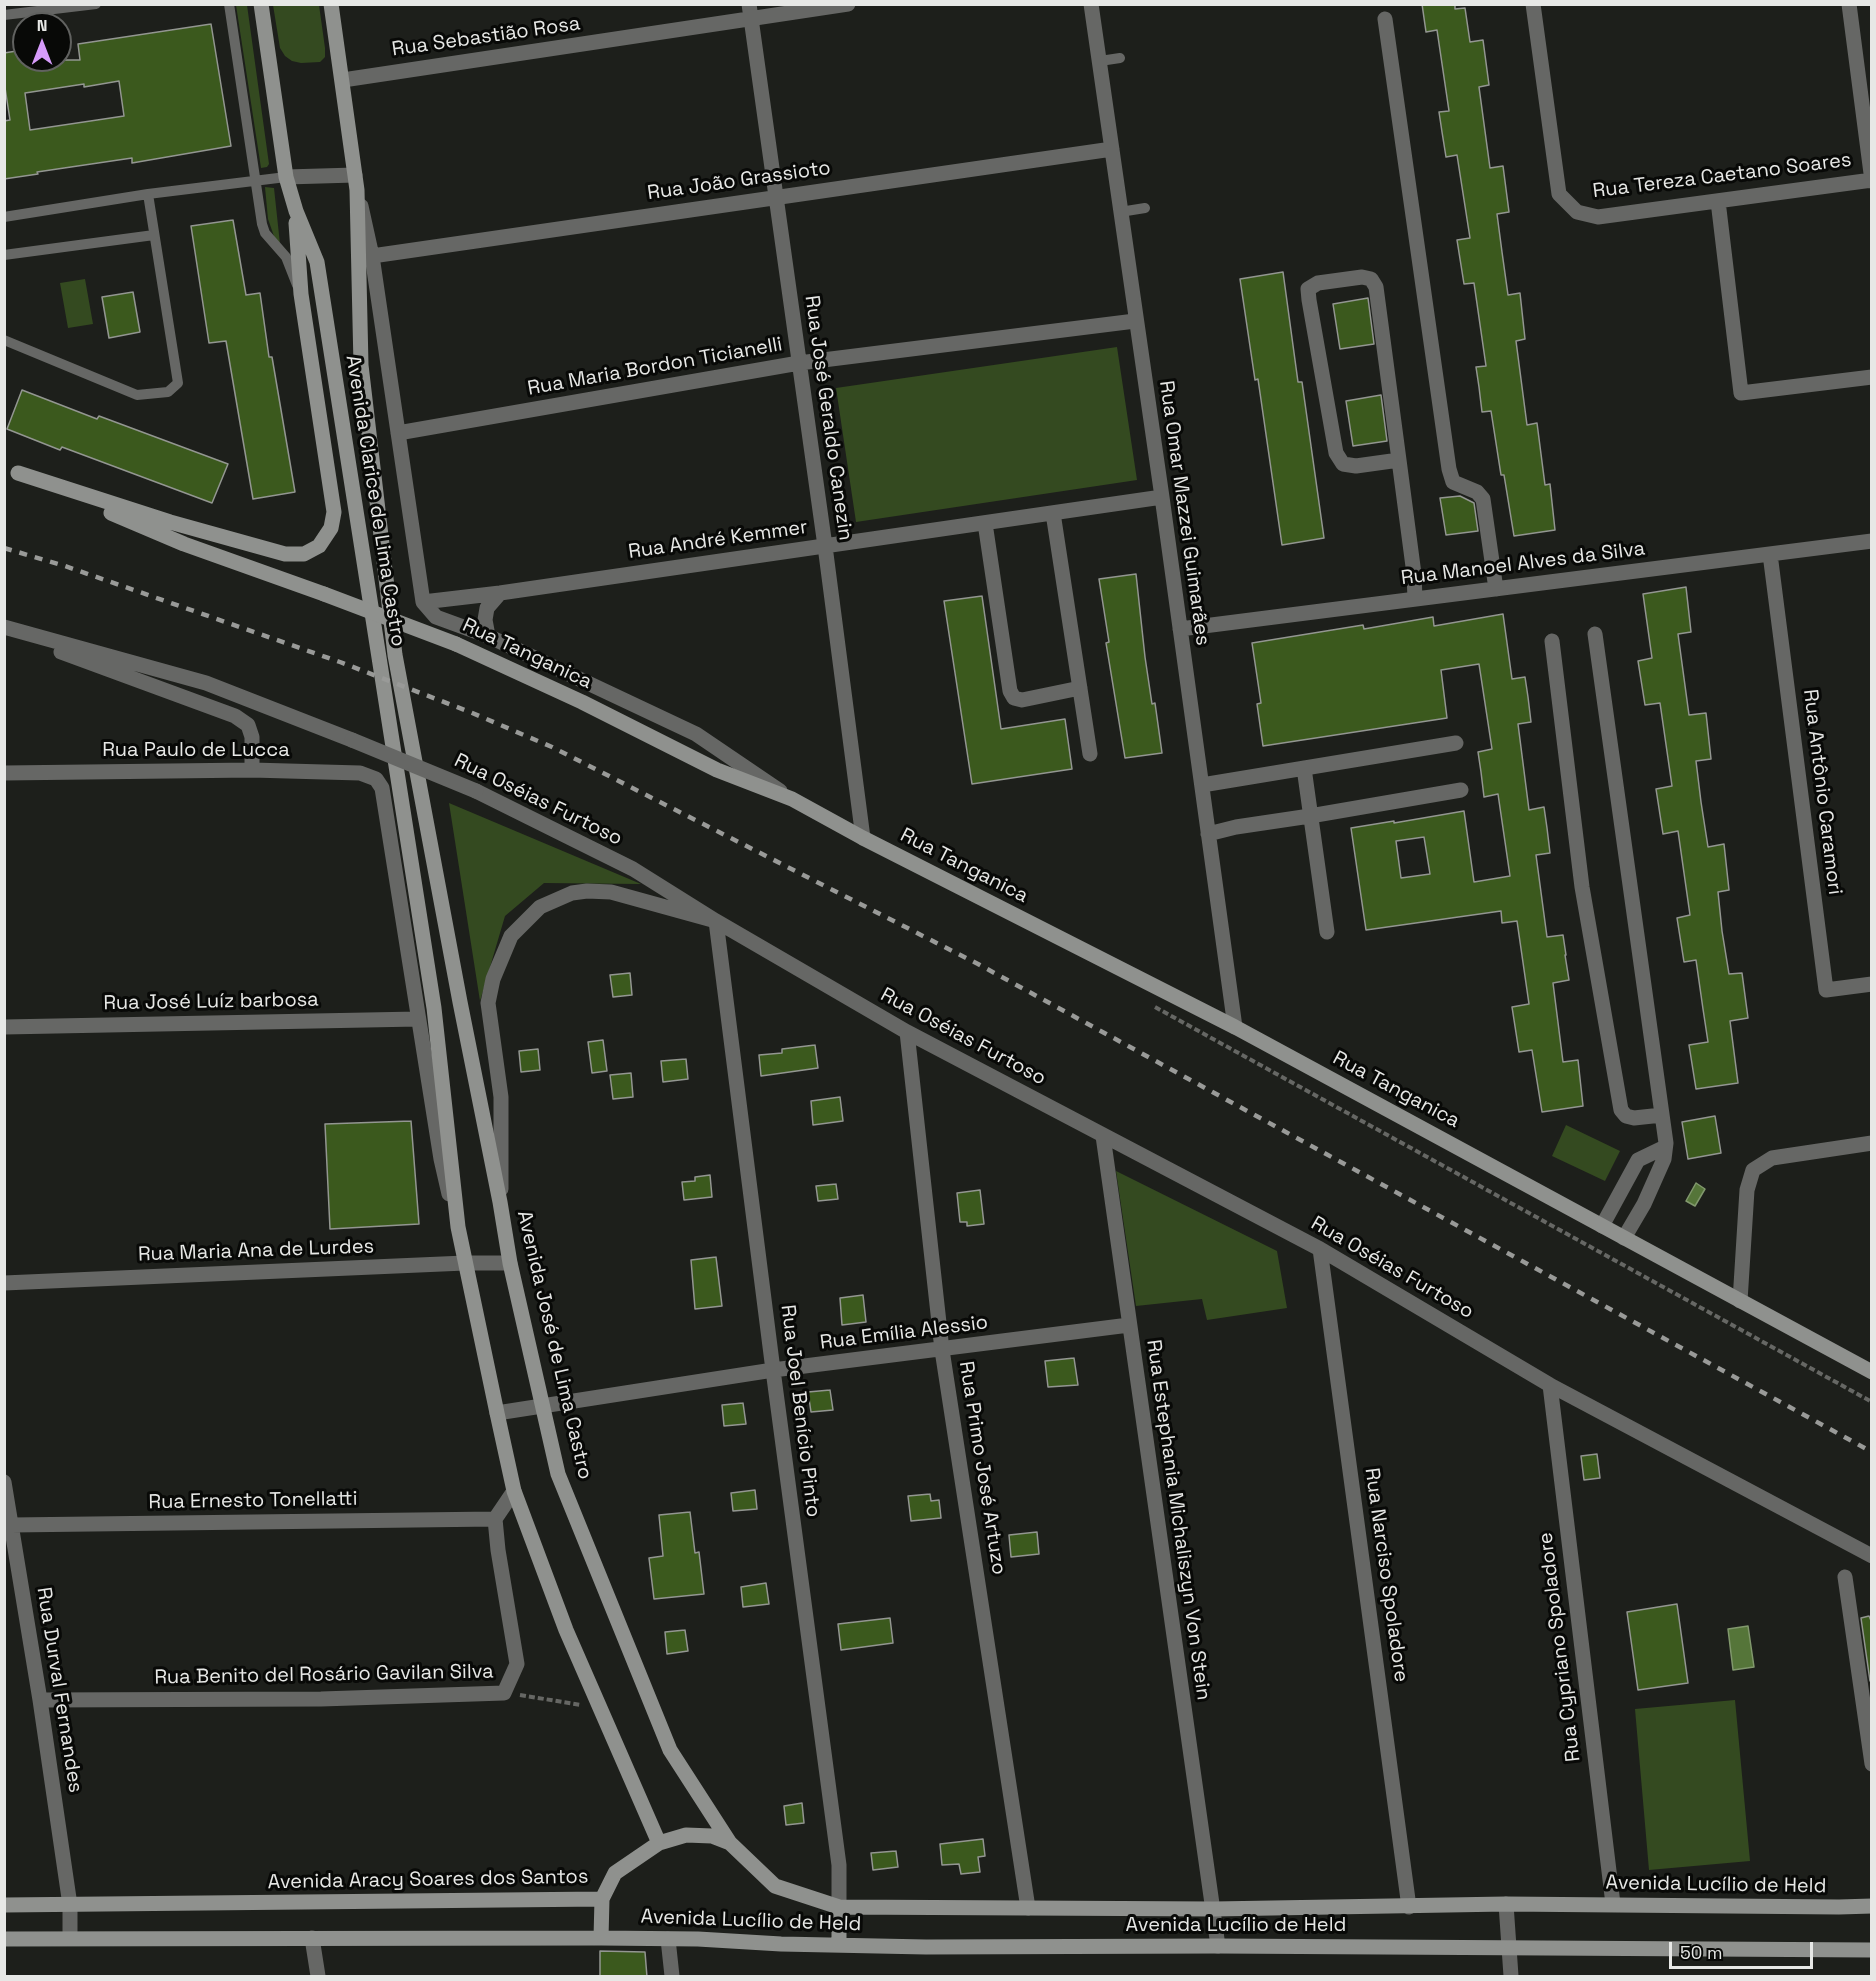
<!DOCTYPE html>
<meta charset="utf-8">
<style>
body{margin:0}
#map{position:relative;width:1876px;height:1981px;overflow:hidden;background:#1d1f1b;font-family:"Space Grotesk",sans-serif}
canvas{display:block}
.frame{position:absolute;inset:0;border:6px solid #e7e8e6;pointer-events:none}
.north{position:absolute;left:12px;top:12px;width:60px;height:60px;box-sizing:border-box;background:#080907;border:2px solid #616260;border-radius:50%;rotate:0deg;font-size:16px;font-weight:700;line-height:24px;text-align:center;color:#e7e8e6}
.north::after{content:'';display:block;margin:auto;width:21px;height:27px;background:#d69bfa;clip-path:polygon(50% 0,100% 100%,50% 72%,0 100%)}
.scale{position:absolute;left:1669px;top:1942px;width:144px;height:27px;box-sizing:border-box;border:3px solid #e7e8e6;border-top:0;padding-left:8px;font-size:18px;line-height:21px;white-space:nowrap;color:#e7e8e6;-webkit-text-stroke:4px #080907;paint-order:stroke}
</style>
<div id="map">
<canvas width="1876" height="1981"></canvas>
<div class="frame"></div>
<div class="north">N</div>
<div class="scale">50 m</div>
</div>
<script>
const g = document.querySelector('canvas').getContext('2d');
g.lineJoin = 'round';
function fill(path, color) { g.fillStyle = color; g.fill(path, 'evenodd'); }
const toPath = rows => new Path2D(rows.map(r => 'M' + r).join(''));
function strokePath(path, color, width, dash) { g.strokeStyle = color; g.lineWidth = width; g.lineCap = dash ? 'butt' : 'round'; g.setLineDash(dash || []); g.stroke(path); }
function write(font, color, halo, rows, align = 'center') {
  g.font = font + ' "Space Grotesk",sans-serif'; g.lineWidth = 6; g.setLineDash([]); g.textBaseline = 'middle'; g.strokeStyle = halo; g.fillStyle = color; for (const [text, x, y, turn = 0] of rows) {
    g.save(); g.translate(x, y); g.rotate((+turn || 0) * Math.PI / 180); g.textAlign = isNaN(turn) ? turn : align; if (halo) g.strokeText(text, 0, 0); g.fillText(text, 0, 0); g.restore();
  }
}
fill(toPath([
 [236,5,247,5,269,164,267,167,261,168],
 [273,5,319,5,325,48,325,57,320,62,301,63,292,61,285,56,280,48],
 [265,187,274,188,280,244,275,239,268,219],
 [85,279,93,324,68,328,60,283],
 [1117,347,1137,480,856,522,836,388],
 [449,803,641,884,544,883,505,916,480,1001],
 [1566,1125,1620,1151,1605,1181,1552,1156],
 [1116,1171,1277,1251,1287,1308,1207,1320,1202,1299,1136,1306],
 [1735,1700,1750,1861,1649,1870,1635,1709]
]), '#344a20');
const water = toPath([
 [1696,1183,1705,1189,1695,1206,1686,1201,1696,1183],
 [1748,1626,1754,1667,1733,1670,1728,1629,1748,1626]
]);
fill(water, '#557539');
strokePath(water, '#81986d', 1.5);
const building = toPath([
 [1422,4,1455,4,1455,9,1465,8,1470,42,1483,40,1489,85,1479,87,1490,168,1503,166,1509,212,1497,214,1502,252,1508,295,1520,293,1525,339,1516,341,1527,425,1537,423,1545,485,1550,484,1555,530,1514,536,1504,475,1501,475,1491,411,1482,412,1479,387,1476,367,1486,366,1474,283,1464,284,1457,240,1470,238,1457,155,1446,157,1442,132,1439,112,1449,111,1437,30,1426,32,1422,4],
 [211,24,231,146,132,163,132,158,37,172,38,174,4,179,4,121,10,120,4,81,4,53,23,50,24,60,80,60,78,44,211,24],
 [119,81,124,116,30,130,25,93,84,84,84,87,119,81],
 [233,220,246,295,260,293,269,357,272,357,295,492,253,499,226,341,209,343,191,226,233,220],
 [1283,272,1298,382,1302,382,1324,538,1282,545,1258,379,1255,380,1240,279,1283,272],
 [133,292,140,332,109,338,102,297,133,292],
 [1368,298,1374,344,1340,349,1333,304,1368,298],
 [22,390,97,419,99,416,228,464,212,503,62,447,60,450,7,429,22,390],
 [1381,395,1387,441,1353,446,1346,401,1381,395],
 [1460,496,1474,503,1478,531,1446,535,1440,498,1460,496],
 [1136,574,1145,657,1152,704,1155,703,1162,753,1125,758,1109,661,1106,643,1109,642,1099,579,1136,574],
 [1686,587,1691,632,1678,634,1689,715,1706,713,1711,759,1696,761,1701,802,1708,847,1724,844,1729,890,1718,892,1722,931,1729,974,1742,973,1748,1018,1730,1021,1738,1083,1696,1089,1689,1045,1708,1042,1703,1009,1696,960,1684,962,1677,918,1690,915,1678,831,1663,834,1656,789,1672,786,1660,703,1645,705,1638,661,1652,658,1643,594,1686,587],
 [982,596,1001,729,1065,719,1072,769,972,784,944,601,982,596],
 [1503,614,1512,679,1525,677,1528,697,1531,722,1518,724,1529,810,1544,807,1547,828,1550,853,1536,855,1547,937,1563,935,1566,955,1565,955,1569,980,1553,983,1563,1062,1578,1060,1583,1106,1542,1112,1532,1050,1519,1052,1512,1007,1529,1004,1517,921,1502,923,1501,911,1366,930,1351,828,1394,821,1394,823,1464,811,1474,882,1510,876,1498,794,1484,797,1481,772,1478,752,1492,749,1479,664,1441,670,1447,718,1263,746,1257,704,1261,703,1252,643,1363,625,1364,629,1433,617,1434,626,1503,614],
 [1424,837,1430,874,1401,878,1396,841,1424,837],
 [630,973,632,995,613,997,610,975,630,973],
 [603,1040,607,1071,592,1073,588,1042,603,1040],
 [815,1045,818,1068,761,1076,759,1055,782,1053,782,1049,815,1045],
 [538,1049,540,1070,521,1072,519,1051,538,1049],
 [686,1059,688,1079,663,1082,661,1061,686,1059],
 [631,1073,633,1097,613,1099,610,1075,631,1073],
 [840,1097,843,1121,813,1125,811,1101,840,1097],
 [1715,1116,1721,1153,1688,1159,1682,1122,1715,1116],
 [411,1121,419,1224,330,1229,325,1124,411,1121],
 [710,1175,712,1197,684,1200,682,1182,695,1181,695,1177,710,1175],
 [836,1184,838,1199,818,1201,816,1186,836,1184],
 [980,1190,984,1224,967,1226,967,1222,960,1222,957,1193,980,1190],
 [716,1257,722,1306,695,1309,691,1260,716,1257],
 [863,1295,866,1322,842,1325,840,1298,863,1295],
 [1074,1358,1078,1385,1048,1387,1045,1361,1074,1358],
 [830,1390,833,1410,811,1412,808,1392,830,1390],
 [743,1403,746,1424,724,1426,722,1405,743,1403],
 [1597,1454,1600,1478,1584,1480,1581,1456,1597,1454],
 [755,1490,757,1509,733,1511,731,1493,755,1490],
 [930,1494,931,1501,939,1500,941,1518,911,1521,908,1496,930,1494],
 [690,1512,695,1553,699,1552,704,1594,654,1599,649,1558,663,1556,659,1515,690,1512],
 [1037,1532,1039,1554,1011,1557,1009,1535,1037,1532],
 [766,1583,769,1604,743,1607,741,1587,766,1583],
 [1677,1604,1688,1683,1638,1690,1627,1612,1677,1604],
 [1869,1616,1872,1623,1872,1681,1870,1681,1861,1618,1869,1616],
 [890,1618,893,1643,841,1650,838,1624,890,1618],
 [685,1630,688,1651,667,1654,665,1632,685,1630],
 [802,1803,804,1823,786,1825,784,1806,802,1803],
 [983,1839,985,1856,978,1857,980,1872,961,1874,959,1864,942,1865,940,1844,983,1839],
 [896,1851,898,1867,873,1870,871,1853,896,1851],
 [600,1951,645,1952,647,1977,600,1977,600,1951]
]);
fill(building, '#3b591d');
strokePath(building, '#939691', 1.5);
strokePath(toPath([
 [1155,1007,1872,1402],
 [520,1695,581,1705]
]), '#666764', 4, [6, 3]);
strokePath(toPath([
 [229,4,262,224,265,233,286,257,297,285],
 [4,15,96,4],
 [1100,61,1120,58],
 [1120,212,1145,208],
 [4,217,148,194,286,177],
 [4,255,154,235],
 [4,340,137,395,168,392,178,383,148,194]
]), '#666765', 10);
strokePath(toPath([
 [749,4,825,546,863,838],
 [1091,4,1162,497,1235,1027],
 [1533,4,1559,194,1577,212,1598,217,1872,180],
 [1849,4,1872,181],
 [1385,19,1449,469,1453,482,1477,492,1483,499,1496,589],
 [343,80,848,4],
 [286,177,355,175],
 [1718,201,1741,393,1872,377],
 [361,206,372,256,423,602,436,617,488,636,696,734,780,791],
 [372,256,1112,149],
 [398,433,799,363,1135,321],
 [1399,460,1356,466,1343,464,1336,453,1309,300,1308,289,1318,283,1362,277,1371,279,1376,287,1399,460,1414,574,1415,599],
 [1053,513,1090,754],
 [985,523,1010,691,1014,698,1022,700,1080,688],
 [1770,554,1826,990,1872,984],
 [423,602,500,593,1162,497],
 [4,627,206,683,352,740],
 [1180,629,1872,541],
 [1595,634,1666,1143,1664,1159,1644,1204,1624,1238],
 [488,636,485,620,487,608,500,593],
 [1552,641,1582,887,1621,1110,1626,1116,1634,1118,1662,1115],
 [61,652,235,716,248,725,252,737,252,770],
 [1304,768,1327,932],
 [4,773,252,770,360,773,376,779,382,788,441,1159,449,1194],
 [1202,785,1456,743],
 [476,791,633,869,716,921,907,1032,1320,1249,1550,1385,1872,1556],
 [1208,834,1236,827,1310,816,1461,790],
 [4,1027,418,1019],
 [907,1032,942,1350,1028,1908],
 [1103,1136,1218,1946],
 [501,1189,501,1097,488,1003,493,979,511,936,540,907,572,893,587,891,611,892,716,921,773,1370,839,1865,839,1907],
 [1602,1226,1638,1160,1665,1147],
 [1320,1249,1409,1907],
 [4,1283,465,1263,510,1263],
 [1740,1301,1747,1190,1753,1170,1772,1158,1872,1143],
 [1550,1385,1613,1904],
 [497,1413,773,1370,1129,1325],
 [4,1482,40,1700,70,1905,70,1938],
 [11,1525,495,1519],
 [1845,1577,1872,1764],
 [40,1700,321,1699,504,1693,517,1664,498,1550,495,1519,514,1491],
 [1506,1904,1511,1976],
 [312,1938,318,1976],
 [668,1939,672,1976]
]), '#666765', 15);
strokePath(toPath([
 [261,4,286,177,296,211,317,262,434,1008,458,1227,497,1413,514,1491,566,1630,659,1843],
 [331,4,357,190,361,365,395,655,460,1002,500,1202,510,1263,558,1474,670,1750,730,1843],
 [18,473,170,522,285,554,304,554,319,546,331,528,334,512,301,294,296,223],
 [111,513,184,544,324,594],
 [456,644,582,702,717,770,792,799,863,838,1235,1027,1872,1372],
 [4,1905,602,1899,615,1873,659,1843,686,1835,712,1836,730,1843,775,1886,839,1907,1214,1909,1506,1904,1839,1907,1872,1906],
 [601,1938,602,1899],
 [4,1939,601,1938,698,1939,781,1944,926,1947,1218,1946,1872,1950],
 [839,1944,839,1907]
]), '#8f918e', 15);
strokePath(toPath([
 [4,548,65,566,340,662,470,712,552,747,978,964,1872,1452]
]), '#999a98', 4.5, [8, 8]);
strokePath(toPath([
 [352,740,476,791]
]), '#666765', 15);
strokePath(toPath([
 [324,594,456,644]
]), '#8f918e', 15);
write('20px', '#e7e8e6', '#080907', [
 ["Rua Sebastião Rosa",486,37,-8],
 ["Rua Tereza Caetano Soares",1722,176,-7],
 ["Rua João Grassioto",739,181,-8],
 ["Rua Maria Bordon Ticianelli",655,367,-10],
 ["Rua José Geraldo Canezin",828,418,82],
 ["Avenida Clarice de Lima Castro",375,501,81],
 ["Rua Omar Mazzei Guimarães",1184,513,82],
 ["Rua André Kemmer",718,540,-8],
 ["Rua Manoel Alves da Silva",1523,564,-7],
 ["Rua Tanganica",527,654,25],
 ["Rua Paulo de Lucca",196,751],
 ["Rua Antônio Caramori",1822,792,83],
 ["Rua Oséias Furtoso",538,800,26],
 ["Rua Tanganica",964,866,27],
 ["Rua José Luíz barbosa",211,1002,-1],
 ["Rua Oséias Furtoso",963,1037,28],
 ["Rua Tanganica",1396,1090,28],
 ["Rua Maria Ana de Lurdes",256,1251,-2],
 ["Rua Oséias Furtoso",1392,1268,30],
 ["Rua Emília Alessio",904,1333,-7],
 ["Avenida José de Lima Castro",554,1345,77],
 ["Rua Joel Benício Pinto",800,1411,83],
 ["Rua Primo José Artuzo",982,1468,81],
 ["Rua Ernesto Tonellatti",253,1501,-1],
 ["Rua Estephania Michaliszyn Von Stein",1178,1520,82],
 ["Rua Narciso Spoladore",1386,1575,82],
 ["Rua Cypriano Spoladore",1560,1647,-97],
 ["Rua Benito del Rosário Gavilan Silva",324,1675,-1],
 ["Rua Durval Fernandes",59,1690,81],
 ["Avenida Aracy Soares dos Santos",428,1880,-1],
 ["Avenida Lucílio de Held",1716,1885,1],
 ["Avenida Lucílio de Held",751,1921,2],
 ["Avenida Lucílio de Held",1236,1926]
]);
</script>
